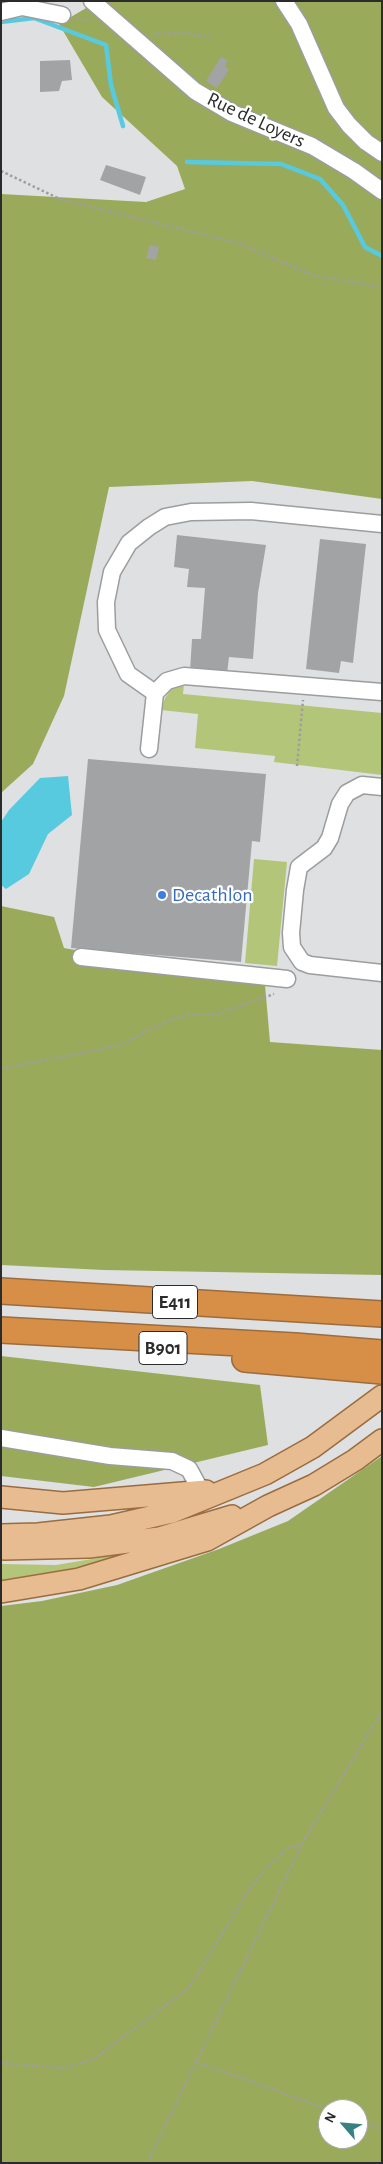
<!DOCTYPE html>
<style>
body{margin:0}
#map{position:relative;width:383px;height:2164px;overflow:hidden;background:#dfe0e2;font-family:"Alegreya Sans",sans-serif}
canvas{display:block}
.frame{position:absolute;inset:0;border:2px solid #2b2b2c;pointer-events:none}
.north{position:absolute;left:318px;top:2099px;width:50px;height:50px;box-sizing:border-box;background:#fff;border:1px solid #aaaaab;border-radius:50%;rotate:297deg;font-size:14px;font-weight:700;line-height:20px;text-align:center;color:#2b2b2c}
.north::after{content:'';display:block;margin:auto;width:18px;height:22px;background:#388183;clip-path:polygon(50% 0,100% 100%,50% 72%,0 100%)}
</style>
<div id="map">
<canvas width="383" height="2164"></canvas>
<div class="frame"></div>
<div class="north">N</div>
</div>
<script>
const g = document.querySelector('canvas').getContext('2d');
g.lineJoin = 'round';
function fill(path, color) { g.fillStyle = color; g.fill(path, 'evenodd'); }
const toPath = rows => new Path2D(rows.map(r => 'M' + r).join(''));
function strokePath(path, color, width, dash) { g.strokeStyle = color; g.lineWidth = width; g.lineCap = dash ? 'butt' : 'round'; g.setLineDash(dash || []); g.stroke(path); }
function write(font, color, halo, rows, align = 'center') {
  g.font = font + ' "Alegreya Sans",sans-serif'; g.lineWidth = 4.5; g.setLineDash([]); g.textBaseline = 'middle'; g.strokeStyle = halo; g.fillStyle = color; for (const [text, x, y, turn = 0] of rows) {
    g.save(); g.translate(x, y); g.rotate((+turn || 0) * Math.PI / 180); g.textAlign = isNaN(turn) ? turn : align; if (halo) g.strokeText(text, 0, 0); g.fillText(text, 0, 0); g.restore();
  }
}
fill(toPath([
 [184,684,183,694,382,713,382,775,274,762,275,756,195,748,198,714,161,710,165,698,171,690,177,685],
 [254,859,287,862,277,966,245,963],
 [158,1548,87,1568,1,1583,1,1564,56,1565]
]), '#b3c578');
fill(toPath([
 [98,1,382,1,382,499,252,481,109,487,64,696,33,764,1,793,1,194,146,202,185,189,177,166,102,97,59,24],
 [1,906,54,917,64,948,265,985,270,1042,382,1050,382,1275,104,1270,1,1265],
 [1,1356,260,1385,268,1445,94,1487,1,1476],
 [382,1456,382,2163,1,2163,1,1606,42,1601,117,1585,219,1549,288,1521],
 [328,2109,358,2109,358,2139,328,2139]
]), '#99ab5b');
fill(toPath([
 [68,776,72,815,48,834,29,874,6,889,1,885,1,822,9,810,40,778]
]), '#57cae0');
strokePath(toPath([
 [1,22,34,18,106,45,111,85,123,126],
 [187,162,281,164,320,179,343,205,365,247,382,256]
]), '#57cae0', 4.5);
fill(toPath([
 [221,57,228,61,225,66,229,70,217,88,206,81],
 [70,60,72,80,62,81,59,91,40,92,40,61],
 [106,165,146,177,140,195,100,180],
 [150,245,159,247,156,260,146,258],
 [177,535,266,545,258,593,253,659,229,657,227,674,190,671,192,639,201,639,205,588,187,587,189,569,174,567],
 [320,539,366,544,353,663,341,661,339,673,306,669],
 [88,759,266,774,260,842,252,841,241,962,71,948]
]), '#a2a3a5');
const minor = toPath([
 [92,1,195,91,232,113,312,146,354,171,382,191],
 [284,1,299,24,336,108,349,125,366,142,382,153],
 [1,12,22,7,62,15],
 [382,524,251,511,191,512,165,517,149,527,129,543,112,572,106,602,107,630,128,674,155,693,167,681,184,676,382,692],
 [149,749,155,693],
 [382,787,362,785,347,793,340,804,330,838,324,848,299,867,295,890,291,933,292,947,302,962,310,965,382,973],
 [81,957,287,979],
 [1,1438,110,1456,172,1461,189,1469,201,1491]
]);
const major = toPath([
 [1,1497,63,1503,206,1491],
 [1,1535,38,1534,111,1526,172,1512,265,1474,313,1447,382,1396],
 [4,1549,89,1547,159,1538,232,1516],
 [1,1592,79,1579,207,1540,268,1506,314,1485,355,1460,382,1440]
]);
const highway = toPath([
 [1,1291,382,1314],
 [1,1330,295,1346,382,1353],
 [245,1359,382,1371]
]);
strokePath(minor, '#9c9d9f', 19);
strokePath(major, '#9b6c3e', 24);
strokePath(highway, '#9b6c3e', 28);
strokePath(toPath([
 [76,18,90,20],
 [153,34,181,33,210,37],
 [1,171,62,200,239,243,315,276,382,287],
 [297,766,303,700],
 [1,1069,118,1046,163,1023,177,1018,191,1014,215,1015,274,994],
 [196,2062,328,2109],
 [1,2063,63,2068,94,2059,190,1987,252,1885,270,1864,289,1848,302,1844,382,1711],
 [358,2120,382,2129],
 [147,2163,302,1844]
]), '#9e9ea0', 2.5, [2.5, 2.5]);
strokePath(minor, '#fff', 16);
strokePath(major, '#e7bc91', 21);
strokePath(highway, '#d78f48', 25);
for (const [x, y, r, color] of [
 [162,895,5,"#3f7fe0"]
]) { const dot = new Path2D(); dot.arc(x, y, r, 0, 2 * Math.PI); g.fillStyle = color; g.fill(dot); strokePath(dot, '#fff', 2); }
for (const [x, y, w] of [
 [175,1302,45],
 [163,1348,48]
]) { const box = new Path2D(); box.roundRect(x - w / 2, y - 16.5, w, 33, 4); g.fillStyle = '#fff'; g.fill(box); strokePath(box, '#2b2b2c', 1); }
write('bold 19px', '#2b2b2c', null, [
 ["E411",175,1302],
 ["B901",163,1348]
]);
write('20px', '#2b2b2c', '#fff', [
 ["Rue de Loyers",256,120,25]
]);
write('20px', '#366cbe', '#fff', [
 ["Decathlon",172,895]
], 'left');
</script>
